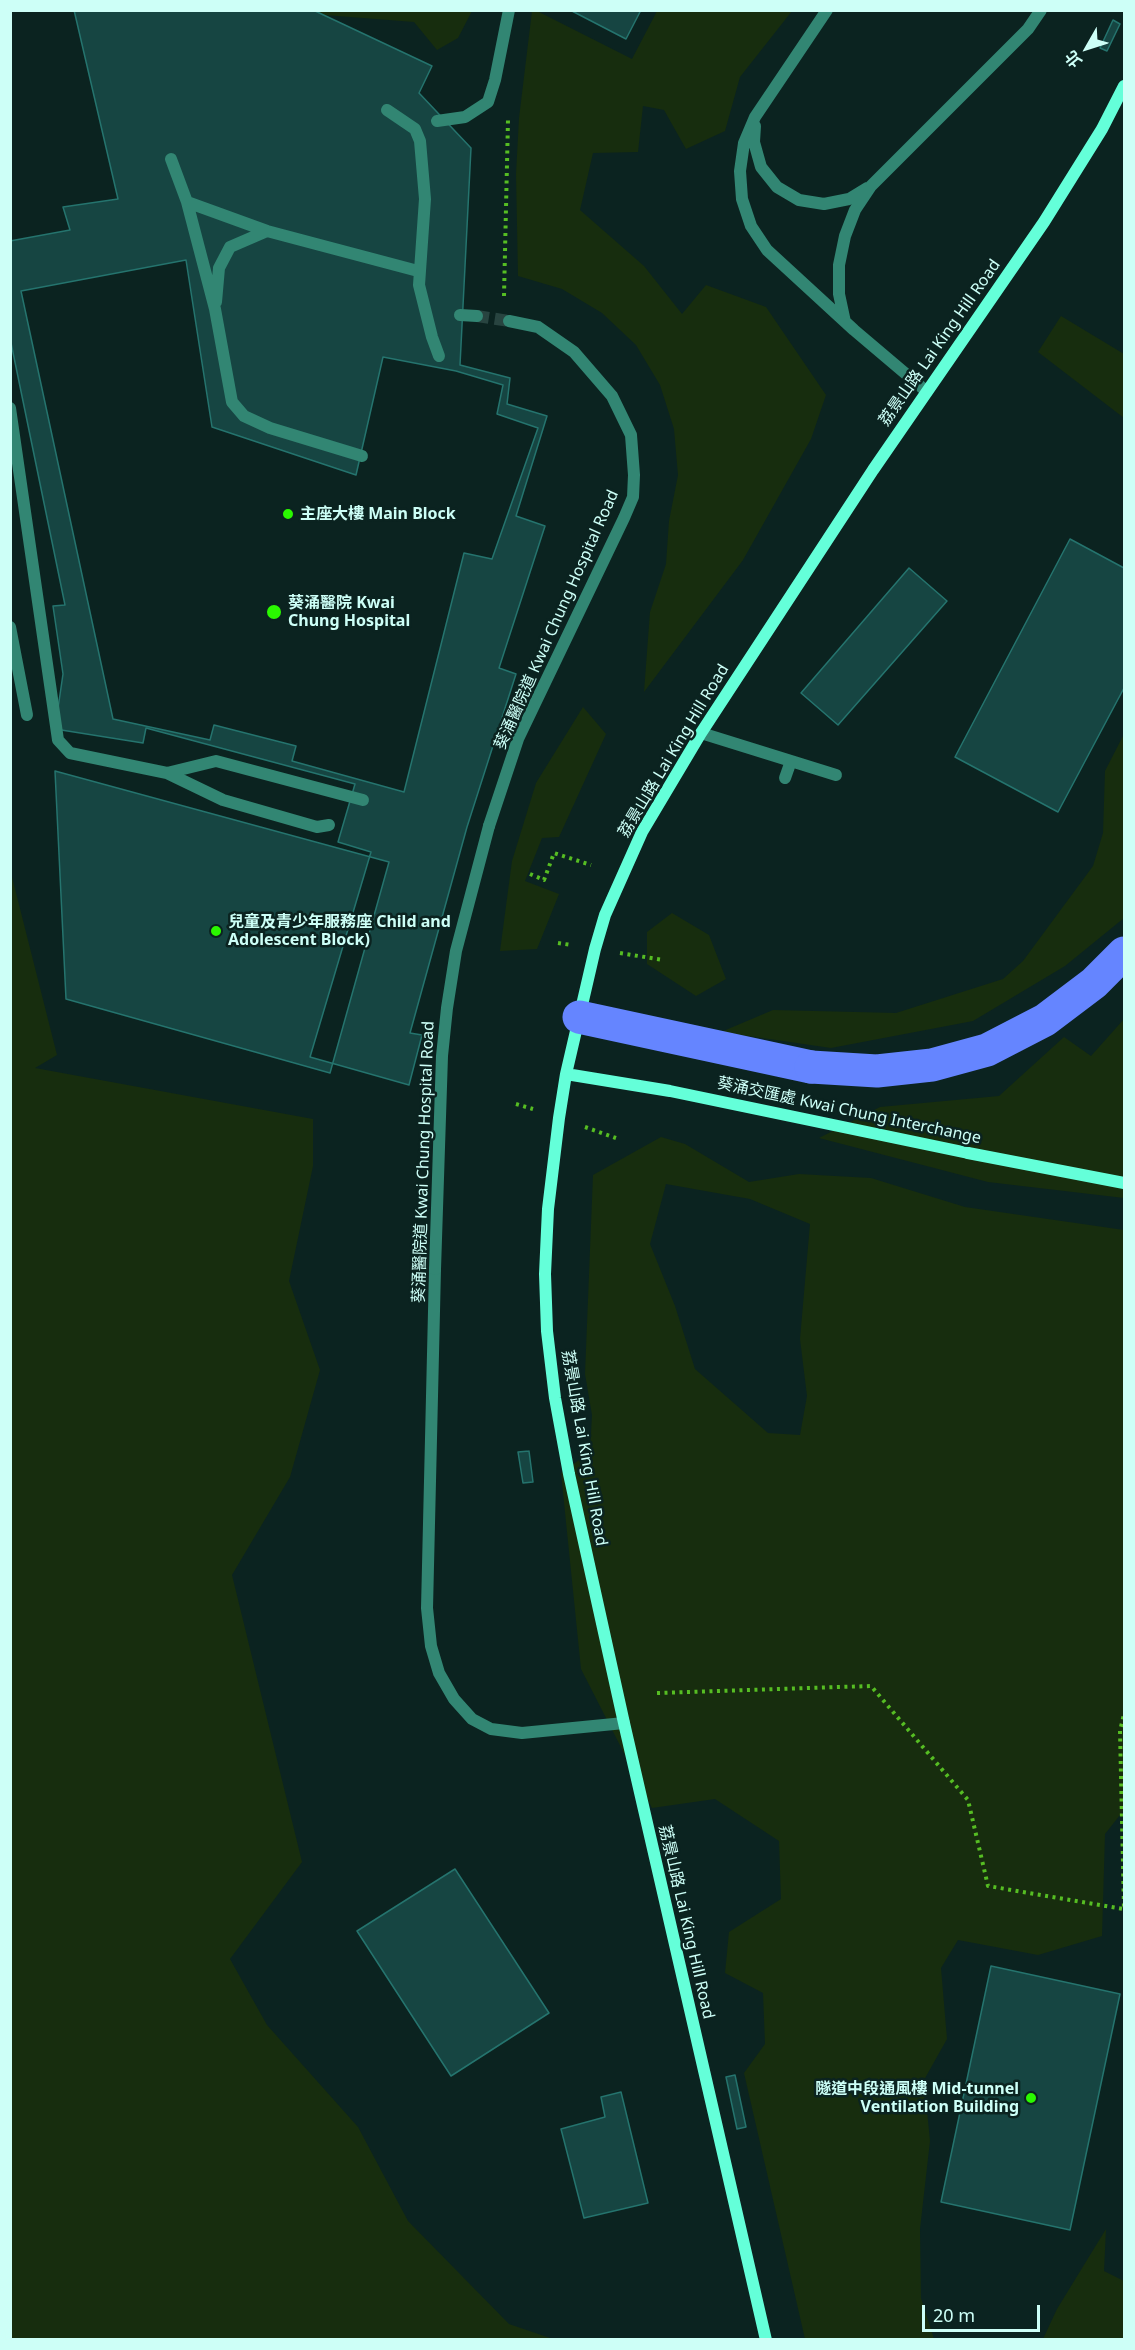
<!DOCTYPE html>
<meta charset="utf-8">
<style>
body{margin:0}
#map{position:relative;width:1135px;height:2350px;overflow:hidden;background:#0b2320;font-family:"Noto Sans","Noto Sans TC",sans-serif}
canvas{display:block}
.frame{position:absolute;inset:0;border:12px solid #cdfff7;pointer-events:none}
.north{position:absolute;left:1057px;top:18px;width:60px;height:60px;-webkit-text-stroke:4px #0b2320;paint-order:stroke;rotate:231deg;font-size:16px;font-weight:700;line-height:24px;text-align:center;color:#cdfff7}
.north::after{content:'';display:block;margin:auto;width:21px;height:27px;background:#cdfff7;clip-path:polygon(50% 0,100% 100%,50% 72%,0 100%)}
.scale{position:absolute;left:922px;top:2305px;width:118px;height:27px;box-sizing:border-box;border:3px solid #cdfff7;border-top:0;padding-left:8px;font-size:18px;line-height:21px;white-space:nowrap;color:#cdfff7;-webkit-text-stroke:4px #0b2320;paint-order:stroke}
</style>
<div id="map">
<canvas width="1135" height="2350"></canvas>
<div class="frame"></div>
<div class="north">北</div>
<div class="scale">20 m</div>
</div>
<script>
const g = document.querySelector('canvas').getContext('2d');
g.lineJoin = 'round';
function fill(path, color) { g.fillStyle = color; g.fill(path, 'evenodd'); }
const toPath = rows => new Path2D(rows.map(r => 'M' + r).join(''));
function strokePath(path, color, width, dash) { g.strokeStyle = color; g.lineWidth = width; g.lineCap = dash ? 'butt' : 'round'; g.setLineDash(dash || []); g.stroke(path); }
function write(font, color, halo, rows, align = 'center') {
  g.font = font + ' "Noto Sans","Noto Sans TC",sans-serif'; g.lineWidth = 5; g.setLineDash([]); g.textBaseline = 'middle'; g.strokeStyle = halo; g.fillStyle = color; for (const [text, x, y, turn = 0] of rows) {
    g.save(); g.translate(x, y); g.rotate((+turn || 0) * Math.PI / 180); g.textAlign = isNaN(turn) ? turn : align; if (halo) g.strokeText(text, 0, 0); g.fillText(text, 0, 0); g.restore();
  }
}
fill(toPath([
 [314,10,472,11,458,38,437,50,414,22,312,14],
 [532,11,537,11,632,59,657,11,792,11,740,77,725,131,686,149,664,110,643,106,638,152,593,153,580,210,644,266,682,314,706,285,766,307,826,395,811,439,743,560,644,692,650,612,666,564,669,521,678,475,674,429,660,385,636,345,602,313,562,289,518,276,516,174,519,118],
 [1061,316,1124,354,1124,418,1038,352],
 [583,707,606,734,559,837,542,838,525,881,559,894,537,949,500,951,512,861,536,783],
 [1124,734,1124,918,1065,966,973,1021,831,1048,721,1032,773,1010,896,1013,1003,979,1023,961,1093,866,1103,833,1105,771],
 [11,873,57,1055,35,1068,313,1119,313,1166,289,1281,320,1370,290,1477,232,1575,302,1862,230,1959,267,2025,358,2127,408,2221,509,2324,553,2339,11,2339],
 [672,913,709,935,726,979,696,996,647,964,647,932],
 [1124,1019,1124,1198,988,1182,819,1138,880,1107,999,1096,1064,1037,1091,1056],
 [661,1137,685,1144,749,1182,799,1174,871,1178,965,1207,1124,1230,1124,1810,1105,1834,1102,1936,1038,1955,958,1940,941,1968,947,2039,924,2080,930,2141,920,2229,921,2298,934,2339,805,2339,744,2073,765,2044,763,1993,725,1973,729,1932,781,1899,779,1841,715,1799,652,1808,581,1669,561,1473,590,1452,592,1415,585,1374,593,1175],
 [666,1184,750,1199,810,1224,800,1339,807,1396,800,1435,768,1433,695,1369,675,1306,650,1244],
 [1106,2229,1104,2271,1124,2281,1124,2339,1043,2339,1057,2309]
]), '#172d0e');
const building = toPath([
 [10,10,313,10,432,66,419,93,471,148,460,365,510,378,507,404,547,416,516,516,545,526,499,668,516,674,467,827,410,1033,422,1035,409,1085,310,1057,371,852,338,842,355,784,146,728,143,743,55,729,63,674,53,606,65,605,10,338,10,10],
 [10,10,74,10,118,199,63,207,70,230,10,241,10,10],
 [570,10,641,10,626,39,570,10],
 [1113,20,1120,24,1107,51,1100,48,1113,20],
 [186,260,212,427,356,475,383,357,456,371,503,385,497,414,538,428,492,559,464,553,404,792,292,761,296,746,214,725,210,740,113,719,21,291,186,260],
 [1070,539,1124,568,1124,688,1058,812,955,757,1070,539],
 [909,568,947,601,838,725,801,693,909,568],
 [55,771,389,862,330,1073,66,999,55,771],
 [529,1451,533,1482,523,1483,518,1452,529,1451],
 [455,1869,549,2013,451,2076,357,1931,455,1869],
 [991,1966,1120,1994,1070,2230,941,2202,991,1966],
 [735,2075,746,2127,737,2129,726,2077,735,2075],
 [621,2092,648,2203,584,2218,561,2129,605,2117,601,2097,621,2092]
]);
fill(building, '#164542');
strokePath(building, '#25746e', 1.5);
strokePath(toPath([
 [477,316,509,321]
]), '#284440', 12, [12, 6]);
strokePath(toPath([
 [504,296,508,120],
 [530,874,544,880,554,853,591,865],
 [558,943,571,945],
 [620,953,663,960],
 [516,1104,533,1109],
 [585,1127,616,1138],
 [657,1693,871,1686,968,1800,988,1886,1124,1909,1120,1731,1124,1714]
]), '#56bd23', 4, [3, 4.5]);
strokePath(toPath([
 [827,10,755,117,744,143,740,171,742,199,751,226,767,250,854,330,926,391],
 [387,110,415,129,420,141,425,199,419,285,432,337,439,356],
 [437,121,465,117,488,102,495,80,509,10],
 [755,126,754,142,761,167,777,187,799,200,824,204,849,199,867,188],
 [171,159,187,202,267,231,418,271],
 [187,202,215,309,232,402,244,416,270,428,362,456],
 [216,302,219,268,230,247,267,231],
 [845,322,839,294,839,265,845,236,855,210,871,186,1028,29,1041,10],
 [10,408,58,740,70,753,167,773,216,761,363,800],
 [10,627,27,715],
 [701,733,836,775],
 [167,773,223,800,317,827,329,825],
 [785,778,791,761]
]), '#328673', 12);
strokePath(toPath([
 [460,315,477,316],
 [489,826,518,739,624,518,633,497,634,475,631,435,612,396,574,352,538,327,509,321],
 [435,1269,427,1608,431,1646,439,1673,454,1699,472,1719,491,1729,522,1733,624,1723]
]), '#328673', 12);
strokePath(toPath([
 [566,1074,670,1091,968,1153],
 [766,2340,624,1723,569,1474,555,1398,547,1331,545,1274,548,1209,559,1118,566,1074,595,949,605,915,642,832,701,733,873,470,1044,222,1102,129,1124,86]
]), '#64ffd9', 12);
strokePath(toPath([
 [579,1017,811,1067]
]), '#6585ff', 33);
strokePath(toPath([
 [435,1269,442,1056,447,1008,456,951,489,826]
]), '#328673', 12);
strokePath(toPath([
 [968,1153,1124,1183]
]), '#64ffd9', 12);
strokePath(toPath([
 [811,1067,877,1071,932,1065,987,1050,1045,1020,1094,983,1124,953]
]), '#6585ff', 33);
for (const [x, y, r, color] of [
 [288,514,6,"#2af800"],
 [274,612,8,"#2af800"],
 [216,931,6,"#2af800"],
 [1031,2098,6,"#2af800"]
]) { const dot = new Path2D(); dot.arc(x, y, r, 0, 2 * Math.PI); g.fillStyle = color; g.fill(dot); strokePath(dot, '#0b2320', 2); }
write('16px', '#cdfff7', '#0b2320', [
 ["荔景山路 Lai King Hill Road",940,343,-55],
 ["葵涌醫院道 Kwai Chung Hospital Road",557,620,-66],
 ["荔景山路 Lai King Hill Road",674,751,-59],
 ["葵涌交匯處 Kwai Chung Interchange",849,1111,12],
 ["葵涌醫院道 Kwai Chung Hospital Road",424,1162,-88],
 ["荔景山路 Lai King Hill Road",584,1448,80],
 ["荔景山路 Lai King Hill Road",686,1922,77]
]);
write('bold 16px', '#cdfff7', '#0b2320', [
 ["主座大樓 Main Block",300,514],
 ["葵涌醫院 Kwai",288,603],
 ["Chung Hospital",288,621],
 ["兒童及青少年服務座 Child and",228,922],
 ["Adolescent Block)",228,940],
 ["隧道中段通風樓 Mid-tunnel",1019,2089,"right"],
 ["Ventilation Building",1019,2107,"right"]
], 'left');
</script>
